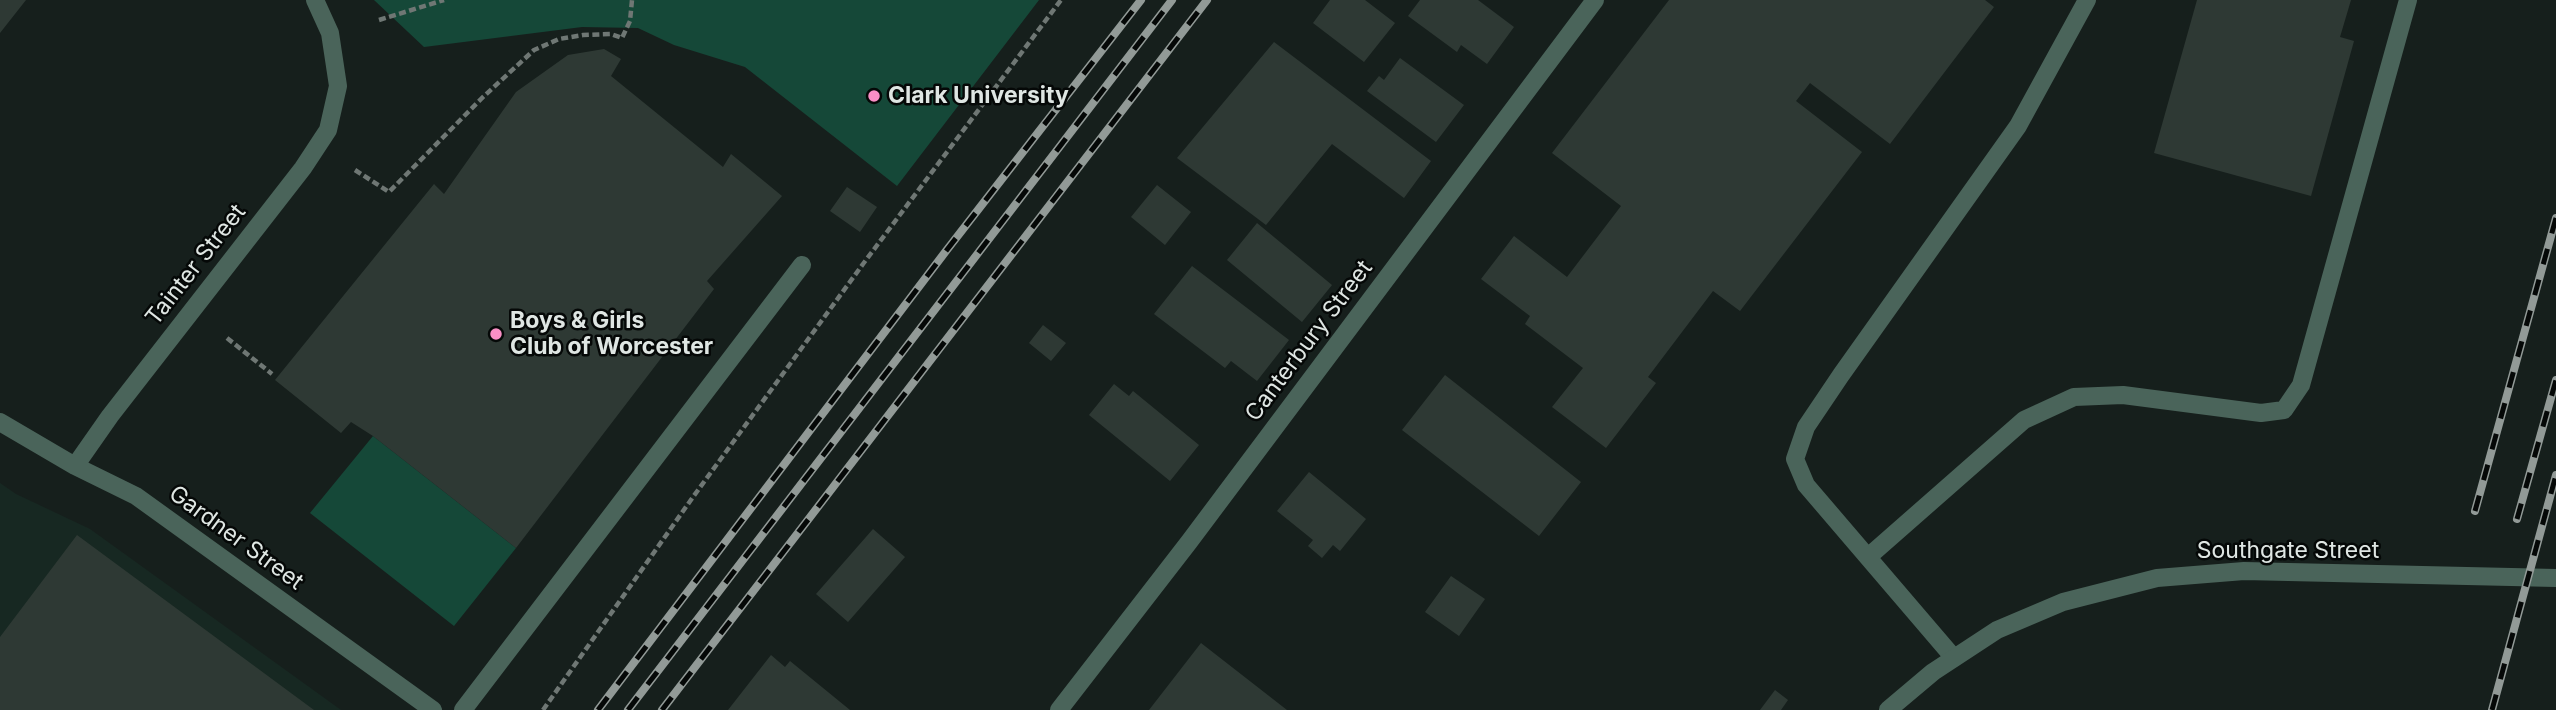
<!DOCTYPE html>
<style>
body{margin:0}
canvas{display:block;background:#161f1c}
</style>
<canvas width="2556" height="710"></canvas>
<script>
const g = document.querySelector('canvas').getContext('2d');
g.lineJoin = 'round';
function fill(path, color) { g.fillStyle = color; g.fill(path, 'evenodd'); }
const toPath = rows => new Path2D(rows.map(r => 'M' + r).join(''));
function strokePath(path, color, width, dash) { g.strokeStyle = color; g.lineWidth = width; g.lineCap = dash ? 'butt' : 'round'; g.setLineDash(dash || []); g.stroke(path); }
function write(font, color, halo, rows, align = 'center') {
  g.font = font + ' Inter,sans-serif'; g.lineWidth = 5; g.setLineDash([]); g.textBaseline = 'middle'; g.strokeStyle = halo; g.fillStyle = color; for (const [text, x, y, turn = 0] of rows) {
    g.save(); g.translate(x, y); g.rotate((+turn || 0) * Math.PI / 180); g.textAlign = isNaN(turn) ? turn : align; if (halo) g.strokeText(text, 0, 0); g.fillText(text, 0, 0); g.restore();
  }
}
fill(toPath([
 [0,483,16,494,90,529,341,710,0,710]
]), '#172822');
fill(toPath([
 [374,0,1039,0,897,186,745,67,674,45,638,28,582,27,424,47],
 [373,436,516,548,454,626,310,513]
]), '#154838');
fill(toPath([
 [0,0,26,0,0,33],
 [1330,0,1365,0,1395,23,1364,62,1313,23],
 [1420,0,1478,0,1514,27,1487,64,1461,45,1457,52,1408,16],
 [1669,0,1985,0,1994,7,1890,144,1810,83,1796,101,1862,152,1740,311,1713,291,1648,377,1656,383,1606,448,1552,407,1583,368,1525,324,1530,316,1481,279,1514,236,1567,277,1621,206,1552,153],
 [2197,0,2351,0,2340,37,2354,41,2311,196,2154,153],
 [1274,42,1431,161,1404,198,1332,144,1266,225,1177,158],
 [604,49,621,59,611,76,723,167,731,154,782,196,707,281,714,289,516,548,373,436,351,422,341,433,275,380,434,184,444,194,516,92,568,55],
 [1400,58,1464,105,1436,142,1367,91,1379,76,1384,80],
 [1157,185,1191,212,1165,245,1131,217],
 [847,187,877,207,860,232,830,211],
 [1257,223,1332,285,1302,322,1227,260],
 [1192,266,1289,340,1257,381,1231,361,1225,368,1154,314],
 [1043,325,1066,343,1051,361,1029,343],
 [1445,375,1581,482,1539,536,1402,430],
 [1114,384,1129,396,1133,391,1199,445,1170,481,1089,415],
 [1309,472,1366,519,1340,551,1333,545,1322,558,1308,546,1313,540,1277,511],
 [873,529,905,557,848,622,816,594],
 [77,535,314,710,0,710,0,637],
 [1451,576,1485,599,1459,636,1425,612],
 [1201,643,1287,710,1149,710],
 [771,655,785,667,790,661,850,710,728,710],
 [1775,690,1788,700,1781,710,1760,710]
]), '#2e3934');
strokePath(toPath([
 [379,20,444,0],
 [355,170,389,192,482,98,534,50,559,39,583,35,611,34,622,38,630,21,632,0],
 [227,338,272,374],
 [543,710,693,497,863,264,1061,0]
]), '#6f7774', 4.5, [7, 3.5]);
strokePath(toPath([
 [1868,557,2024,420,2074,397,2123,395,2261,413,2284,410,2301,385,2408,0],
 [1954,658,1806,485,1795,459,1806,427,1841,375,2018,126,2087,0],
 [463,710,802,265]
]), '#4a645a', 18);
strokePath(toPath([
 [0,422,75,466,136,496,433,710],
 [75,466,110,416,303,168,328,130,338,86,330,33,315,0],
 [1888,710,1933,672,1997,630,2063,602,2157,578,2244,571,2556,578]
]), '#4a645a', 18);
strokePath(toPath([
 [1059,710,1189,542,1595,0]
]), '#4a645a', 18);
const rail = toPath([
 [2475,511,2556,218],
 [2517,519,2556,380],
 [598,710,946,251,1141,0],
 [628,710,1172,0],
 [662,710,1207,0],
 [2492,710,2556,475]
]);
strokePath(rail, '#929a97', 8);
strokePath(rail, '#050807', 5, [16]);
for (const [x, y, r, color] of [
 [874,96,7,"#fa8fc6"],
 [496,334,7,"#fa8fc6"]
]) { const dot = new Path2D(); dot.arc(x, y, r, 0, 2 * Math.PI); g.fillStyle = color; g.fill(dot); strokePath(dot, '#050807', 2.5); }
write('bold 23px', '#dfe6e3', '#050807', [
 ["Clark University",888,96],
 ["Boys & Girls",510,321],
 ["Club of Worcester",510,347]
], 'left');
write('23px', '#dfe6e3', '#050807', [
 ["Tainter Street",196,265,-52],
 ["Canterbury Street",1309,341,-53],
 ["Gardner Street",236,538,36],
 ["Southgate Street",2288,551]
]);
</script>
